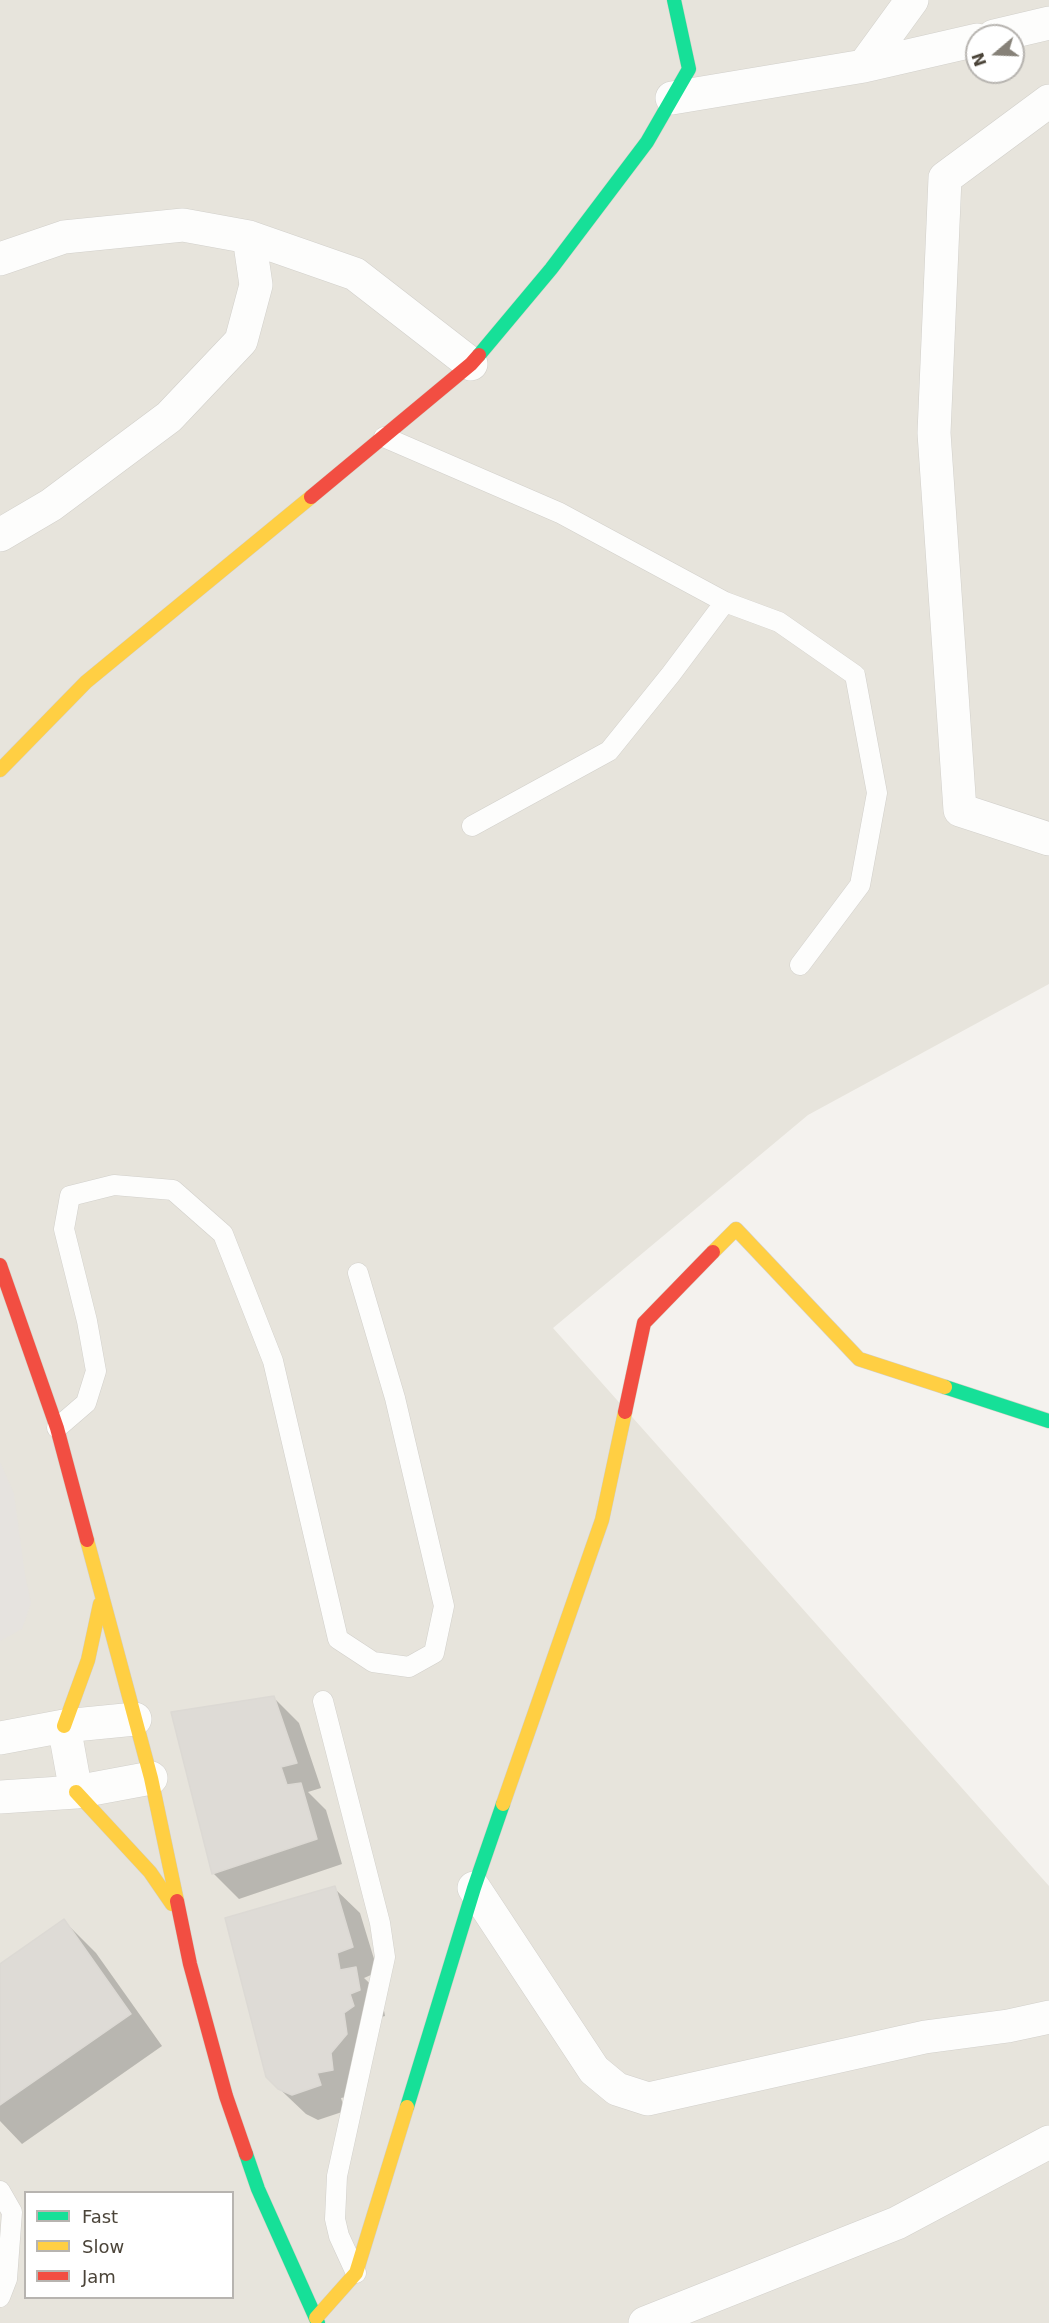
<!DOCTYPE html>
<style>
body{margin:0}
#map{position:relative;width:1049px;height:2323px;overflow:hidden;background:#f4f2ee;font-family:"DejaVu Sans",sans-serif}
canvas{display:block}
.legend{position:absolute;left:24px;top:2191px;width:210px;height:108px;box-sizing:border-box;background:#fff;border:2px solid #b7b4b0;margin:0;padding:8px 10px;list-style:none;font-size:18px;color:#4b4439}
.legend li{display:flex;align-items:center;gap:12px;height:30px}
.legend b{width:30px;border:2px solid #b7b4b0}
.north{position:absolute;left:965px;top:24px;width:60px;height:60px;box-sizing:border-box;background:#fff;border:2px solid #b7b4b0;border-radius:50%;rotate:251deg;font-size:16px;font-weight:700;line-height:24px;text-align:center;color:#4b4439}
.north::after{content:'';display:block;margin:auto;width:21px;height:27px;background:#868178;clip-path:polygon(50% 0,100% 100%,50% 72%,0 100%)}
</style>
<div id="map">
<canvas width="1049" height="2323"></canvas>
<ul class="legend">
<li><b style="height:8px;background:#16e098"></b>Fast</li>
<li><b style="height:8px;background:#ffcf43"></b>Slow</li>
<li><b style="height:8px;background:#f24e42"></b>Jam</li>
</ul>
<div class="north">N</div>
</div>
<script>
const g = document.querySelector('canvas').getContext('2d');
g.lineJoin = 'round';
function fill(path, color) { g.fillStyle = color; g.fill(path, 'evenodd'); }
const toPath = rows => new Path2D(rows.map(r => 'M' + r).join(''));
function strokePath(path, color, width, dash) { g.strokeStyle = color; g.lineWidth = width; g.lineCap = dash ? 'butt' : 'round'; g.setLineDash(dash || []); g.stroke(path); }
fill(toPath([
 [0,0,1049,0,1049,984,808,1115,553,1328,1049,1886,1049,2323,0,2323],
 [977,36,1013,36,1013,72,977,72],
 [26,2192,232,2192,232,2298,26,2298]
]), '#e7e4dc');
fill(toPath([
 [0,1462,14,1494,25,1575,31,1603,22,1629,0,1641]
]), '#e6e3df');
fill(toPath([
 [273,1697,299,1723,321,1788,308,1792,326,1810,342,1864,239,1899,214,1874,173,1714],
 [334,1888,360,1913,378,1972,364,1978,381,1994,385,2016,374,2019,379,2032,369,2039,357,2095,341,2098,345,2111,318,2120,306,2114,267,2077],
 [64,1921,96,1953,162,2046,22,2144,0,2121,0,1966]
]), '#0003');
const building = toPath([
 [274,1696,297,1763,281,1767,287,1785,301,1783,317,1839,212,1874,171,1712,274,1696],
 [335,1886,353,1947,337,1953,340,1970,356,1967,360,1990,350,1994,354,2006,344,2013,347,2034,331,2053,333,2070,317,2073,321,2085,292,2095,278,2089,266,2077,225,1918,335,1886],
 [64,1919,131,2014,0,2105,0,1964,64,1919]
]);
fill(building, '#dedbd6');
strokePath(building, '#dcd9d4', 1.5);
const lane = toPath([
 [384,437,560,513,725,602,779,622,855,675,877,793,860,885,800,965],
 [472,826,609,751,671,674,725,602],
 [57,1428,86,1403,96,1371,87,1321,64,1229,70,1196,114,1185,173,1190,223,1234,273,1361,338,1639,373,1662,409,1667,434,1653,444,1606,395,1398,358,1273],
 [323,1701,380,1923,385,1957,337,2176,335,2219,339,2236,356,2273],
 [0,2191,12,2212,7,2279,0,2297]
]);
const street = toPath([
 [994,36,1049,23],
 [864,66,912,0],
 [672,98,864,66,977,40],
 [1049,101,945,178,934,433,960,810,1049,839],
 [0,259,64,237,183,225,249,237,355,274,471,364],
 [0,535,51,505,169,417,241,341,256,285,249,237],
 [64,1726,76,1792],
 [0,1738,64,1726,135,1719],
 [0,1797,76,1792,151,1778],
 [474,1888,594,2070,617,2089,648,2099,925,2037,1008,2026,1049,2017],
 [645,2323,897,2223,1049,2142]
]);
const fast = toPath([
 [479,355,551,269,647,142,689,69,674,0],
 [945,1387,1049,1421],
 [407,2107,474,1888,503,1804],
 [246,2154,258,2189,318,2323]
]);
const slow = toPath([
 [0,770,86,682,311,497],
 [713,1252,736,1229,859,1359,945,1387],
 [87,1540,151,1778,177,1901],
 [64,1726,88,1660,100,1604],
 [76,1792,150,1872,172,1904],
 [503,1804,602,1520,625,1412],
 [316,2318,356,2273,407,2107]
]);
const jam = toPath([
 [311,497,471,364,479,355],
 [0,1265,57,1428,87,1540],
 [625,1412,644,1323,713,1252],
 [177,1901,190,1964,226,2096,246,2154]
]);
strokePath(lane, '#d2d0cb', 21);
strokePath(street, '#d2d0cb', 34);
strokePath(fast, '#d3cfc5', 15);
strokePath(slow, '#d3cfc5', 15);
strokePath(jam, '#d3cfc5', 15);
strokePath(lane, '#fdfdfc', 20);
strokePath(street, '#fdfdfc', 33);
strokePath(fast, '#16e098', 14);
strokePath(slow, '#ffcf43', 14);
strokePath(jam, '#f24e42', 14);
</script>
